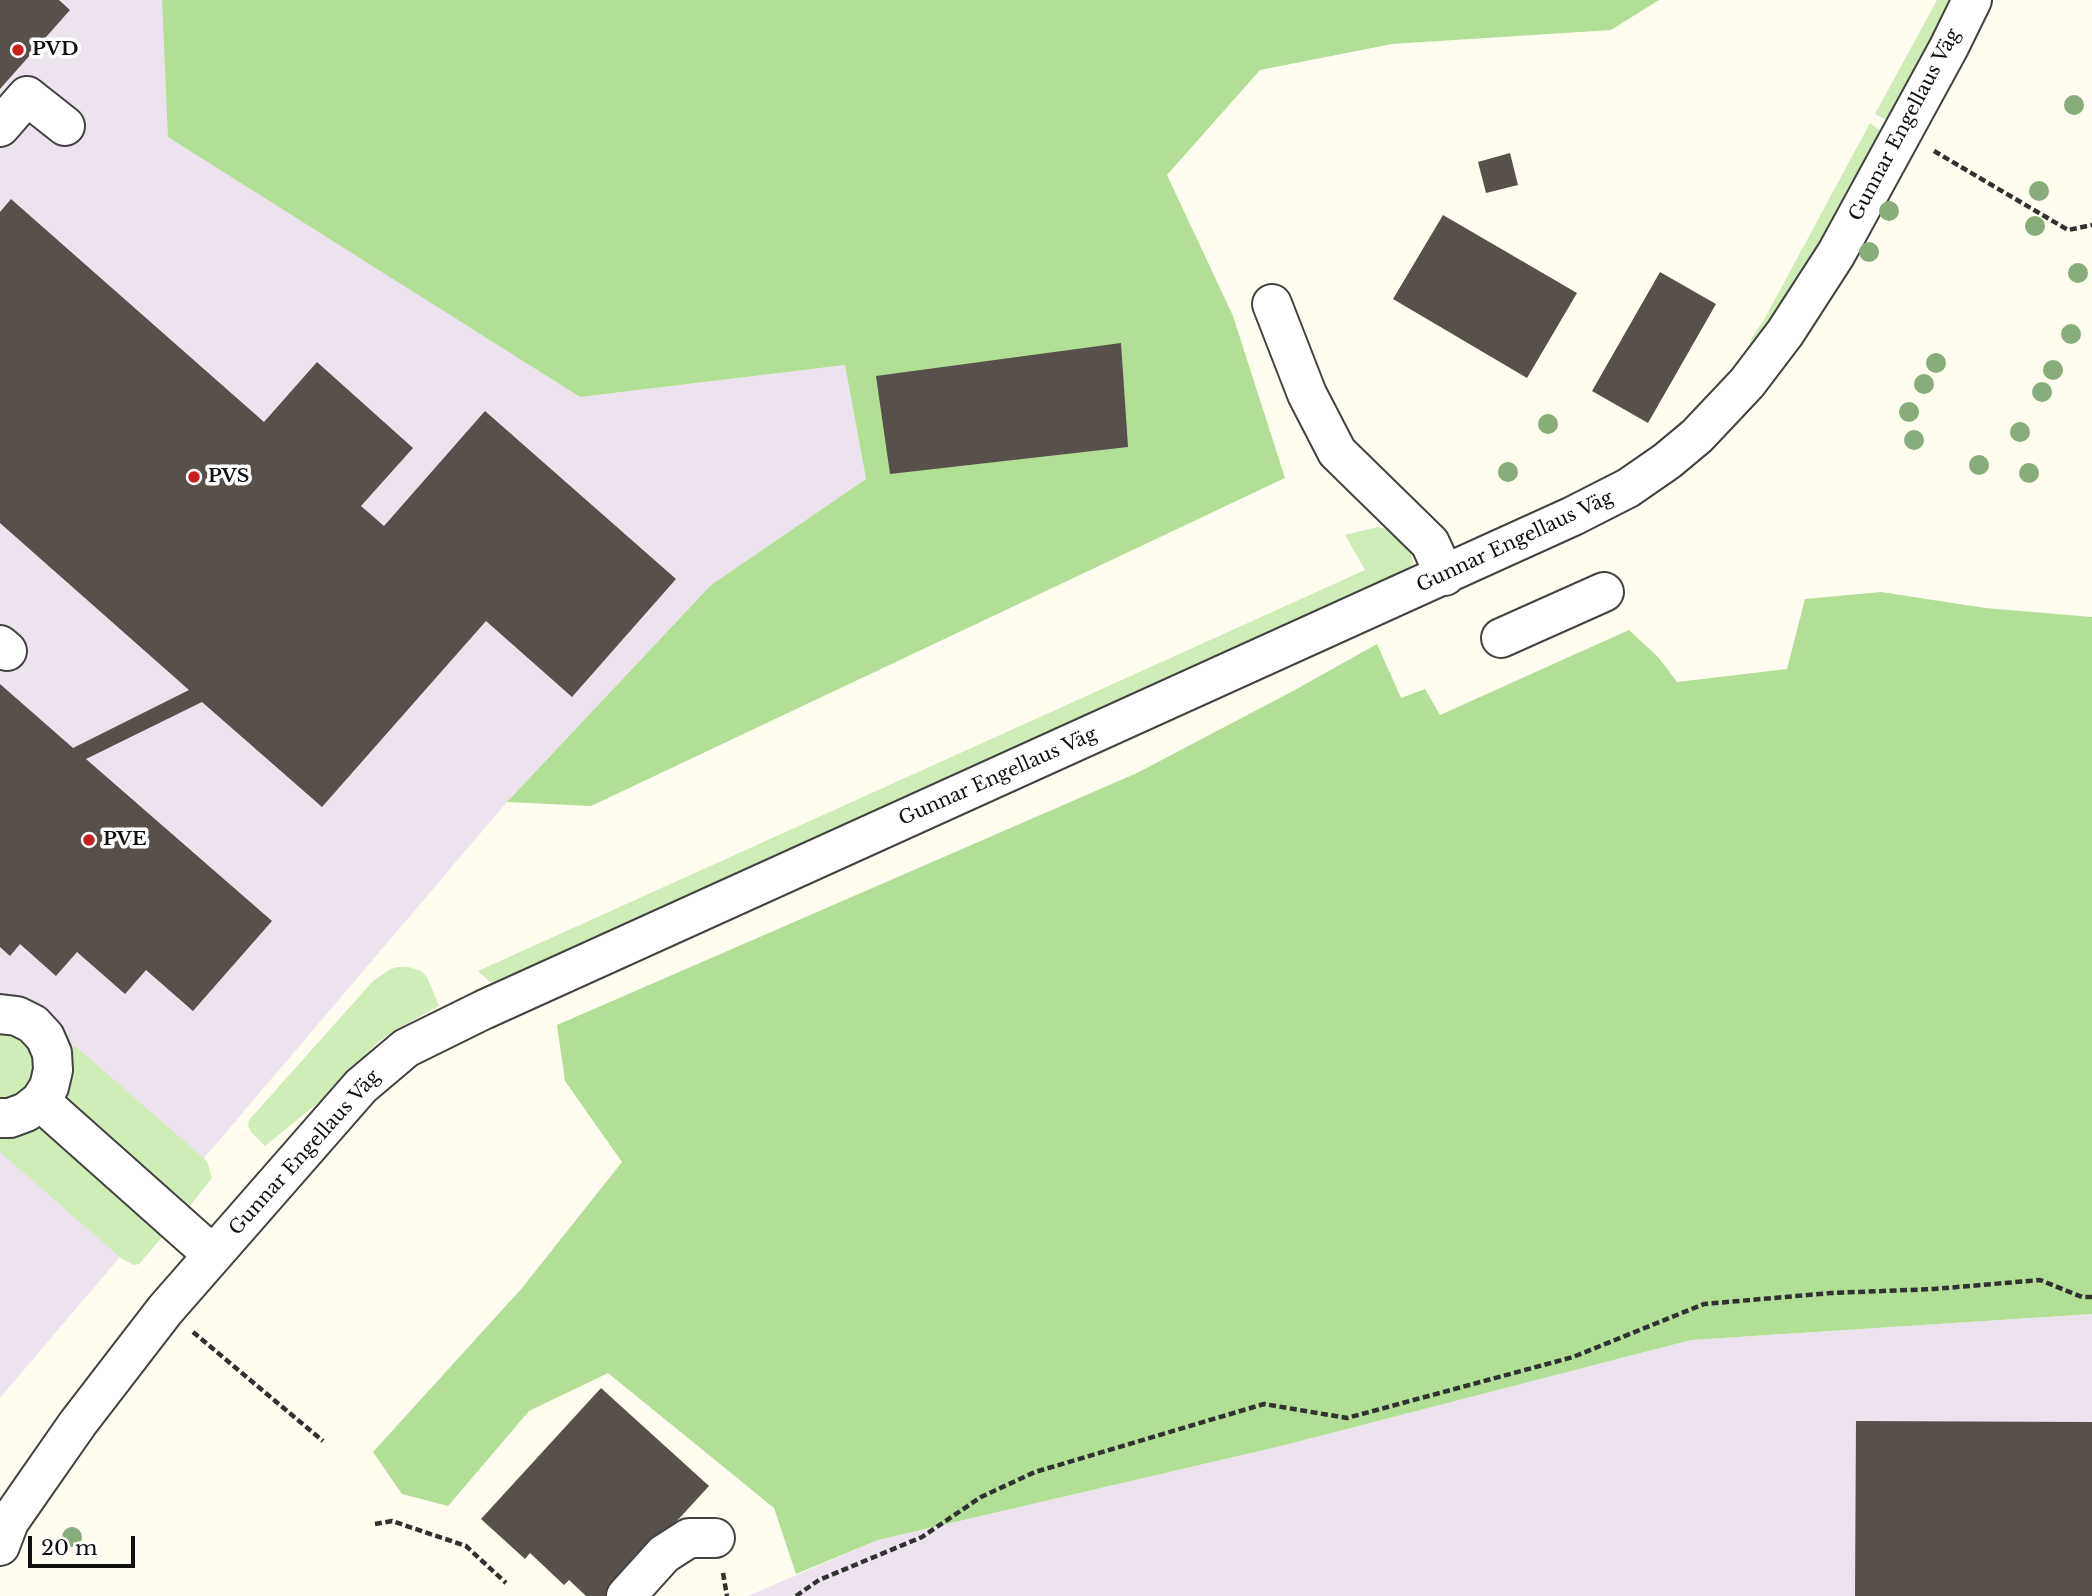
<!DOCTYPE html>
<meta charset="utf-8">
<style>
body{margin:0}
#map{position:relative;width:2092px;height:1596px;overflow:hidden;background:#fffdf0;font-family:"Libre Baskerville",serif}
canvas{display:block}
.scale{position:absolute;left:28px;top:1536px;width:107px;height:32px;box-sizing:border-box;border:4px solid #0f0f0f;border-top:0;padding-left:9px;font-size:21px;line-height:24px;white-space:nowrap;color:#0f0f0f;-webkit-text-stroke:5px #fff;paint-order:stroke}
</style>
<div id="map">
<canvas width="2092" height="1596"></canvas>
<div class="scale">20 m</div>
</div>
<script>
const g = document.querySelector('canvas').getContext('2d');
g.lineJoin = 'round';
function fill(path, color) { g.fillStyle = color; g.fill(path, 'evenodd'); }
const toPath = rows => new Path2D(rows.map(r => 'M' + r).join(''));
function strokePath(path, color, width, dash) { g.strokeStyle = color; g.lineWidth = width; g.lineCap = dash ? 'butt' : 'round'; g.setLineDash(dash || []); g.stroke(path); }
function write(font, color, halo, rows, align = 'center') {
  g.font = font + ' "Libre Baskerville",serif'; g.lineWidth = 7; g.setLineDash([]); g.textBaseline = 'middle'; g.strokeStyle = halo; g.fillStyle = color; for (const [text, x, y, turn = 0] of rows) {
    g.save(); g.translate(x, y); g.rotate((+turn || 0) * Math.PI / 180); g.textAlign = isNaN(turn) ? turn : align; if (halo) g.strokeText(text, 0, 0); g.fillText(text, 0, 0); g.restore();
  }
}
fill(toPath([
 [0,0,162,0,169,137,580,397,845,365,866,479,711,585,507,802,0,1398],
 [2092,1314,2092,1596,748,1596,878,1540,1285,1445,1691,1340]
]), '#ede3ee');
fill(toPath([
 [1937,0,1953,0,1889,121,1875,114],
 [1870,123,1882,132,1812,259,1780,312,1748,351,1751,339,1765,318],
 [1378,527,1389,530,1410,548,1413,564,1408,568,502,981,490,982,478,971,1365,570,1345,535],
 [397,967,408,967,421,971,427,977,439,1006,395,1030,378,1042,329,1094,265,1146,251,1132,248,1126,249,1120,373,981,389,970],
 [0,1025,23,1032,39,1065,25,1094,0,1103],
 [75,1046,207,1161,212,1178,189,1207,70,1101,65,1090,69,1049],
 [31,1124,43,1128,164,1235,139,1264,134,1265,122,1259,0,1152,0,1132]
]), '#d0ecb7');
fill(toPath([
 [162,0,1659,0,1611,30,1392,44,1260,70,1167,175,1233,316,1285,478,591,806,507,802,711,585,866,479,845,365,580,397,168,137],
 [1881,592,1985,608,2092,617,2092,1314,1691,1340,1285,1445,878,1540,796,1574,774,1508,608,1373,529,1411,448,1506,402,1494,373,1452,522,1288,622,1162,565,1081,557,1025,1137,773,1293,691,1377,644,1401,698,1425,689,1440,715,1629,630,1658,657,1677,682,1787,669,1805,599]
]), '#b2de95');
fill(toPath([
 [0,0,59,0,70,10,0,89],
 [1510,153,1518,185,1486,193,1478,162],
 [11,199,264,422,317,362,413,448,361,506,384,526,485,411,676,579,572,697,486,621,322,807,202,702,86,759,272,921,193,1011,146,970,125,994,77,952,56,976,20,944,10,956,0,947,0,684,73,748,189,690,0,523,0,212],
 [1443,215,1577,293,1527,378,1393,299],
 [1660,272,1716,304,1648,423,1592,391],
 [1121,343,1128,447,890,474,876,376],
 [601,1388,709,1486,608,1596,586,1596,569,1580,564,1585,530,1553,525,1559,481,1519],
 [1856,1421,2092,1422,2092,1596,1855,1596]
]), '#58504a');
const minor = toPath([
 [0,127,27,96,65,126],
 [1272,304,1307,394,1337,452,1430,543,1445,576],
 [1501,638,1604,592],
 [0,645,7,651],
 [0,1014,17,1016,33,1024,45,1037,52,1053,53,1070,49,1087,40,1101,26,1112,10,1118,0,1118],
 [40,1101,213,1255],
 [0,1546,9,1522,34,1486,78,1423,165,1310,361,1086,406,1048,483,1010,1573,516,1628,488,1667,461,1697,436,1747,383,1785,333,1836,254,1949,47,1972,0],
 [626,1596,664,1554,689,1538,715,1538]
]);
strokePath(minor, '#424242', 42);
strokePath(toPath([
 [1934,151,2068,230,2092,225],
 [193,1332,323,1441],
 [375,1524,392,1521,466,1546,506,1583],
 [723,1573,727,1596],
 [796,1596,819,1580,922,1537,981,1497,1035,1472,1264,1404,1347,1418,1573,1357,1704,1304,1831,1293,1934,1289,2040,1280,2082,1297,2092,1297]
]), '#313131', 4.5, [7, 3.5]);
strokePath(minor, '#fff', 38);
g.fillStyle = '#88ad7a';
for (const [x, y] of [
 [2074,105],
 [2039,191],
 [1889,211],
 [2035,226],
 [1869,252],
 [2078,273],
 [2071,334],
 [1936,363],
 [2053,370],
 [1924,384],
 [2042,392],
 [1909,412],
 [1548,424],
 [2020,432],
 [1914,440],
 [1979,465],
 [1508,472],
 [2029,473],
 [72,1537]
]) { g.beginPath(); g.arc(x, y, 10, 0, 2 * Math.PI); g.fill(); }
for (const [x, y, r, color] of [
 [18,50,7,"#c81f1d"],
 [194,477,7,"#c81f1d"],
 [89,840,7,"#c81f1d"]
]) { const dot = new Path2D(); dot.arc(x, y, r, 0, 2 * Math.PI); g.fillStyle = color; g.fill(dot); strokePath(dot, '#fff', 2.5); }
write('bold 19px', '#0f0f0f', '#fff', [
 ["PVD",32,50],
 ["PVS",208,477],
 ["PVE",103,840]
], 'left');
write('19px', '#0f0f0f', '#fff', [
 ["Gunnar Engellaus Väg",1905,125,-62],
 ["Gunnar Engellaus Väg",1515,542,-25],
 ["Gunnar Engellaus Väg",998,777,-24],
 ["Gunnar Engellaus Väg",305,1153,-48]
]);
</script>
